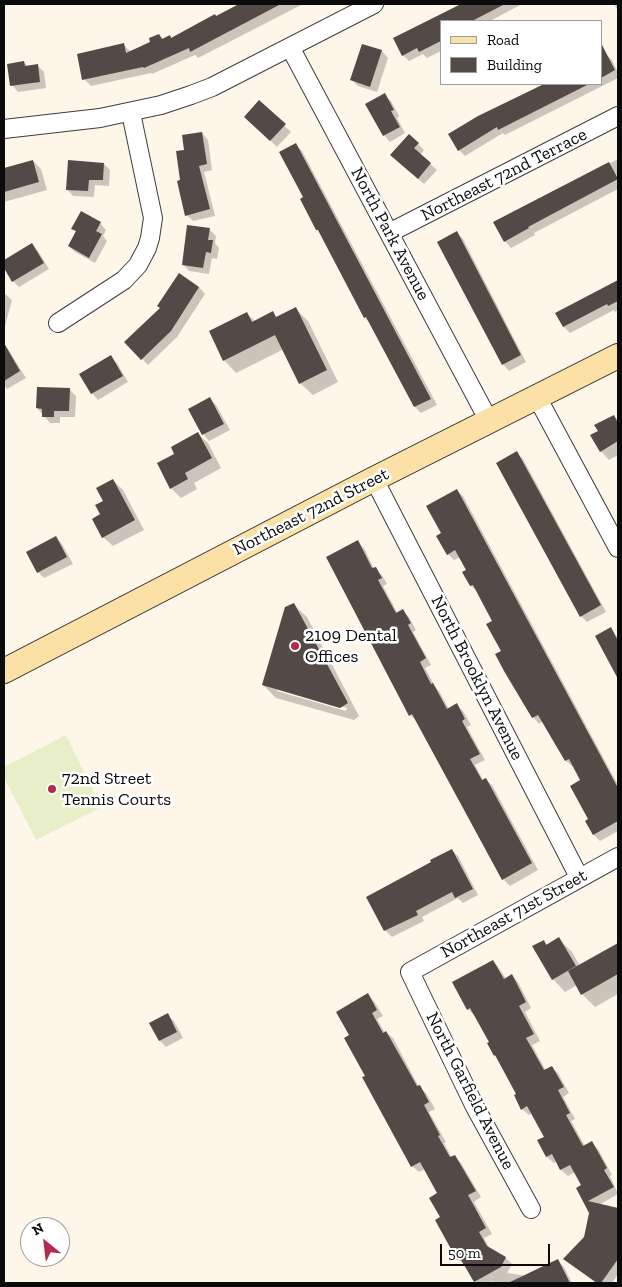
<!DOCTYPE html>
<style>
body{margin:0}
#map{position:relative;width:622px;height:1287px;overflow:hidden;background:#fef6e9;font-family:"Zilla Slab",serif}
canvas{display:block}
.frame{position:absolute;inset:0;border:5px solid #0b0b0b;pointer-events:none}
.legend{position:absolute;left:440px;top:20px;width:162px;height:65px;box-sizing:border-box;background:#fff;border:1px solid #9d9d9d;margin:0;padding:6px 9px;list-style:none;font-size:15px;color:#0b0b0b}
.legend li{display:flex;align-items:center;gap:10px;height:25px}
.legend b{width:25px;border:1px solid #9d9d9d}
.north{position:absolute;left:20px;top:1217px;width:50px;height:50px;box-sizing:border-box;background:#fff;border:1px solid #9d9d9d;border-radius:50%;rotate:331deg;font-size:14px;font-weight:700;line-height:20px;text-align:center;color:#0b0b0b}
.north::after{content:'';display:block;margin:auto;width:18px;height:22px;background:#b4294c;clip-path:polygon(50% 0,100% 100%,50% 72%,0 100%)}
.scale{position:absolute;left:440px;top:1244px;width:110px;height:22px;box-sizing:border-box;border:2px solid #0b0b0b;border-top:0;padding-left:6px;font-size:15px;line-height:18px;white-space:nowrap;color:#0b0b0b;-webkit-text-stroke:4px #fff;paint-order:stroke}
</style>
<div id="map">
<canvas width="622" height="1287"></canvas>
<div class="frame"></div>
<ul class="legend">
<li><b style="height:6px;background:#fce1a7"></b>Road</li>
<li><b style="height:14px;background:#534a48"></b>Building</li>
</ul>
<div class="north">N</div>
<div class="scale">50 m</div>
</div>
<script>
const g = document.querySelector('canvas').getContext('2d');
g.lineJoin = 'round';
function fill(path, color) { g.fillStyle = color; g.fill(path, 'evenodd'); }
const toPath = rows => new Path2D(rows.map(r => 'M' + r).join(''));
function strokePath(path, color, width, dash) { g.strokeStyle = color; g.lineWidth = width; g.lineCap = dash ? 'butt' : 'round'; g.setLineDash(dash || []); g.stroke(path); }
function write(font, color, halo, rows, align = 'center') {
  g.font = font + ' "Zilla Slab",serif'; g.lineWidth = 5; g.setLineDash([]); g.textBaseline = 'middle'; g.strokeStyle = halo; g.fillStyle = color; for (const [text, x, y, turn = 0] of rows) {
    g.save(); g.translate(x, y); g.rotate((+turn || 0) * Math.PI / 180); g.textAlign = isNaN(turn) ? turn : align; if (halo) g.strokeText(text, 0, 0); g.fillText(text, 0, 0); g.restore();
  }
}
fill(toPath([
 [66,735,101,807,36,840,4,777,4,767]
]), '#e8eec7');
fill(toPath([
 [243,4,303,4,198,58,195,55,152,74,151,73,91,86,84,79,124,45,131,52,152,43,159,35,163,39,170,36,172,39],
 [463,4,522,4,490,21,441,21,441,51,427,58,423,54,409,61,403,55,395,39],
 [614,4,618,4,618,11],
 [363,45,382,51,388,58,377,92,358,86,352,80],
 [605,54,612,60,618,73,618,78,505,135,503,133,465,156,459,150,522,97,547,84,601,84,601,56],
 [24,62,28,67,37,65,44,72,46,88,18,92,12,85],
 [384,95,391,101,399,116,397,118,405,133,390,142,384,135],
 [260,102,291,132,277,147,252,123],
 [202,133,208,140,212,170,204,172,215,216,193,221,187,215,182,181,186,151],
 [418,144,424,150,420,155,437,170,424,184,398,161],
 [296,145,302,151,437,405,421,413,415,407,371,324,365,318,301,199,304,198],
 [618,159,618,189,534,233,535,235,511,248,505,241,495,222],
 [33,161,41,169,47,190,4,202,4,169],
 [104,164,110,170,109,186,95,185,94,197,73,196,67,189],
 [100,223,106,230,103,236,107,241,95,263,75,252,69,246,77,232,73,228],
 [210,230,216,236,215,243,219,248,217,259,212,258,209,274,189,271,183,264],
 [457,233,463,239,526,362,509,371,503,364],
 [32,244,38,251,49,269,19,287,13,281,4,266,4,261],
 [618,282,618,310,615,312,614,310,570,333,564,327,557,313],
 [199,287,205,294,177,337,148,365,126,342],
 [4,293,12,300,4,330],
 [296,309,308,321,338,382,313,395,300,383,284,349,236,373,224,360,246,313,255,321,272,313,277,318],
 [4,343,26,378,7,389,4,385],
 [111,357,117,363,128,382,98,400,92,393],
 [69,389,76,396,75,417,60,417,60,423,50,423,37,408],
 [210,399,216,405,230,430,209,441,203,434,190,410],
 [613,416,618,420,618,455,609,460,601,451,599,431],
 [198,434,208,443,221,468,194,483,197,489,181,498,171,488,176,454],
 [516,453,523,459,606,612,587,622,581,616],
 [113,480,123,490,144,530,113,546,103,537,102,515],
 [456,490,463,496,618,785,618,831,600,841,594,835,582,781,574,766,573,767,566,761,543,721,539,724,533,717,502,652,494,621,478,592,471,586,464,572,468,570,461,557,454,560,448,554,442,534],
 [56,537,62,544,73,564,44,578,38,572],
 [357,542,364,548,374,569,382,575,387,584,383,586,398,614,403,611,409,617,416,630,413,632,431,665,425,668,435,686,439,691,449,709,456,705,463,711,471,725,467,727,485,760,475,765,483,780,485,779,492,785,538,870,510,886,503,879,417,721,410,715],
 [294,605,307,617,359,716,354,720,276,698,263,685],
 [277,688,347,708,346,711,277,691],
 [611,629,618,638,618,675,617,674],
 [451,850,458,856,478,895,463,903,458,898,422,917,424,921,392,937,385,930,433,863],
 [559,939,572,952,580,966,618,944,618,994,595,1007,582,994,577,985,565,992,553,979,543,941,548,945],
 [493,961,499,968,506,979,512,976,518,982,531,1008,525,1012,540,1041,532,1045,546,1071,552,1067,558,1073,569,1093,563,1097,575,1119,571,1121,585,1146,591,1142,598,1149,612,1175,610,1176,618,1194,599,1205,618,1209,618,1274,612,1283,596,1283,565,1259,585,1238,591,1213,583,1185,575,1172,568,1176,561,1170,557,1161,554,1163,547,1157,539,1141,546,1137,532,1113,529,1115,522,1109,518,1094,488,1043,491,1042,474,1015,468,1009],
 [368,995,374,1001,383,1016,377,1019,385,1033,386,1032,393,1038,419,1087,426,1093,435,1109,429,1112,446,1142,444,1143,452,1158,454,1156,461,1163,481,1197,474,1202,492,1234,484,1238,490,1249,506,1258,512,1264,507,1273,527,1276,558,1261,564,1267,572,1283,494,1283,493,1281,489,1283,477,1283,465,1264,464,1265,458,1259,441,1218,438,1194,425,1169,419,1172,412,1166,366,1076,351,1036],
 [167,1015,174,1021,183,1038,166,1047,160,1041]
]), '#0003');
fill(toPath([
 [239,4,281,4,190,52,189,48,144,68,143,67,82,80,77,54,124,43,126,53,150,42,149,38,159,34,162,39,170,35,171,38,215,14,216,16],
 [461,4,505,4,472,21,441,21,441,41,419,52,417,48,402,56,393,38],
 [601,43,615,70,601,78],
 [362,44,382,50,370,87,350,80],
 [24,61,25,66,38,64,40,82,10,86,7,64],
 [544,84,589,84,498,130,497,127,458,151,448,134,478,116],
 [385,93,394,110,391,111,400,127,383,136,365,104],
 [259,100,286,124,270,141,244,117],
 [202,132,207,164,199,166,210,209,185,216,177,181,180,180,176,151,184,150,182,135],
 [409,134,419,143,414,148,431,163,418,179,390,155],
 [296,143,431,399,414,407,366,317,364,318,318,230,316,230,300,199,303,197,279,152],
 [33,160,39,182,4,192,4,168],
 [68,160,104,163,103,180,89,180,88,191,66,190],
 [609,162,618,179,528,227,529,228,504,242,493,222],
 [81,211,101,222,96,231,102,234,89,258,68,246,76,231,71,229],
 [187,225,210,228,208,240,213,240,211,253,206,252,203,268,182,265],
 [457,231,521,355,502,365,437,242],
 [32,243,44,263,12,282,4,268,4,260],
 [179,273,199,287,171,331,141,360,124,342,160,308,157,306],
 [618,280,618,301,608,306,607,304,563,327,555,313],
 [296,307,327,370,299,384,275,335,223,361,209,331,247,312,252,322,273,311,276,317],
 [4,343,20,371,4,381],
 [111,355,123,376,91,394,79,374],
 [37,387,70,388,69,411,54,411,54,417,42,417,42,409,36,408],
 [210,397,224,424,202,435,188,409],
 [614,415,618,423,618,441,600,452,590,435,598,431,594,425],
 [198,432,212,458,185,473,188,479,170,489,157,463,174,454,171,447],
 [517,451,601,605,580,617,496,463],
 [113,479,135,520,102,538,92,519,100,514,95,505,103,501,96,488],
 [457,489,618,788,618,821,593,835,585,821,588,819,570,786,580,780,569,759,565,761,538,715,532,718,504,671,495,654,501,651,486,624,492,621,473,585,470,586,462,572,466,570,455,550,447,555,436,536,441,533,426,506],
 [56,536,67,557,37,573,26,552],
 [358,540,372,568,376,567,382,578,378,580,396,613,403,609,411,623,408,625,426,658,420,662,431,684,433,683,447,709,457,703,465,719,462,721,480,754,470,759,482,780,486,778,532,863,502,880,412,714,409,716,326,557],
 [294,603,348,703,340,708,262,685,285,607],
 [611,627,618,641,618,679,595,636],
 [452,849,473,889,455,898,452,892,416,911,418,915,384,931,366,897,431,862,430,860],
 [559,937,576,966,552,980,532,946,544,940,546,945],
 [618,943,618,974,581,995,568,971],
 [493,960,504,979,512,974,526,1002,519,1006,534,1034,526,1038,544,1070,552,1066,564,1087,558,1090,570,1113,566,1115,583,1146,592,1141,607,1168,604,1170,614,1187,588,1201,618,1208,618,1259,601,1283,597,1283,563,1259,584,1237,589,1213,576,1188,581,1185,570,1165,560,1170,552,1154,546,1157,537,1140,544,1137,527,1106,521,1110,514,1095,516,1094,495,1055,494,1056,487,1043,489,1042,470,1008,467,1010,452,982],
 [368,993,377,1010,372,1013,383,1033,386,1031,417,1086,420,1085,429,1102,424,1105,440,1135,438,1136,450,1157,455,1155,476,1191,468,1195,486,1228,479,1232,487,1246,506,1257,501,1267,474,1282,460,1258,457,1260,435,1220,440,1217,429,1198,437,1193,420,1162,411,1167,362,1077,365,1076,344,1038,349,1035,336,1012],
 [168,1013,177,1032,159,1041,149,1023],
 [558,1259,570,1283,508,1283]
]), '#534a48');
const street = toPath([
 [290,47,489,421],
 [4,129,100,118,161,105,191,95,212,87,374,4],
 [389,233,618,116],
 [58,323,124,280,138,265,147,248,150,238,153,218,131,113],
 [537,397,618,548],
 [374,479,579,877],
 [531,1209,475,1107,410,972,618,857]
]);
const secondary = toPath([
 [4,671,374,479,618,356]
]);
strokePath(street, '#3e3e3e', 20);
strokePath(secondary, '#2d2d2d', 26);
strokePath(street, '#fff', 18);
strokePath(secondary, '#fce1a7', 24);
for (const [x, y, r, color] of [
 [295,646,5,"#b4294c"],
 [52,789,5,"#b4294c"]
]) { const dot = new Path2D(); dot.arc(x, y, r, 0, 2 * Math.PI); g.fillStyle = color; g.fill(dot); strokePath(dot, '#fff', 2); }
write('18px', '#0b0b0b', '#fff', [
 ["Northeast 72nd Terrace",504,175,-27],
 ["North Park Avenue",390,234,62],
 ["Northeast 72nd Street",311,512,-27],
 ["North Brooklyn Avenue",477,678,63],
 ["Northeast 71st Street",514,914,-29],
 ["North Garfield Avenue",470,1091,63]
]);
write('18px', '#0b0b0b', '#fff', [
 ["2109 Dental",305,636],
 ["Offices",305,657],
 ["72nd Street",62,779],
 ["Tennis Courts",62,800]
], 'left');
</script>
